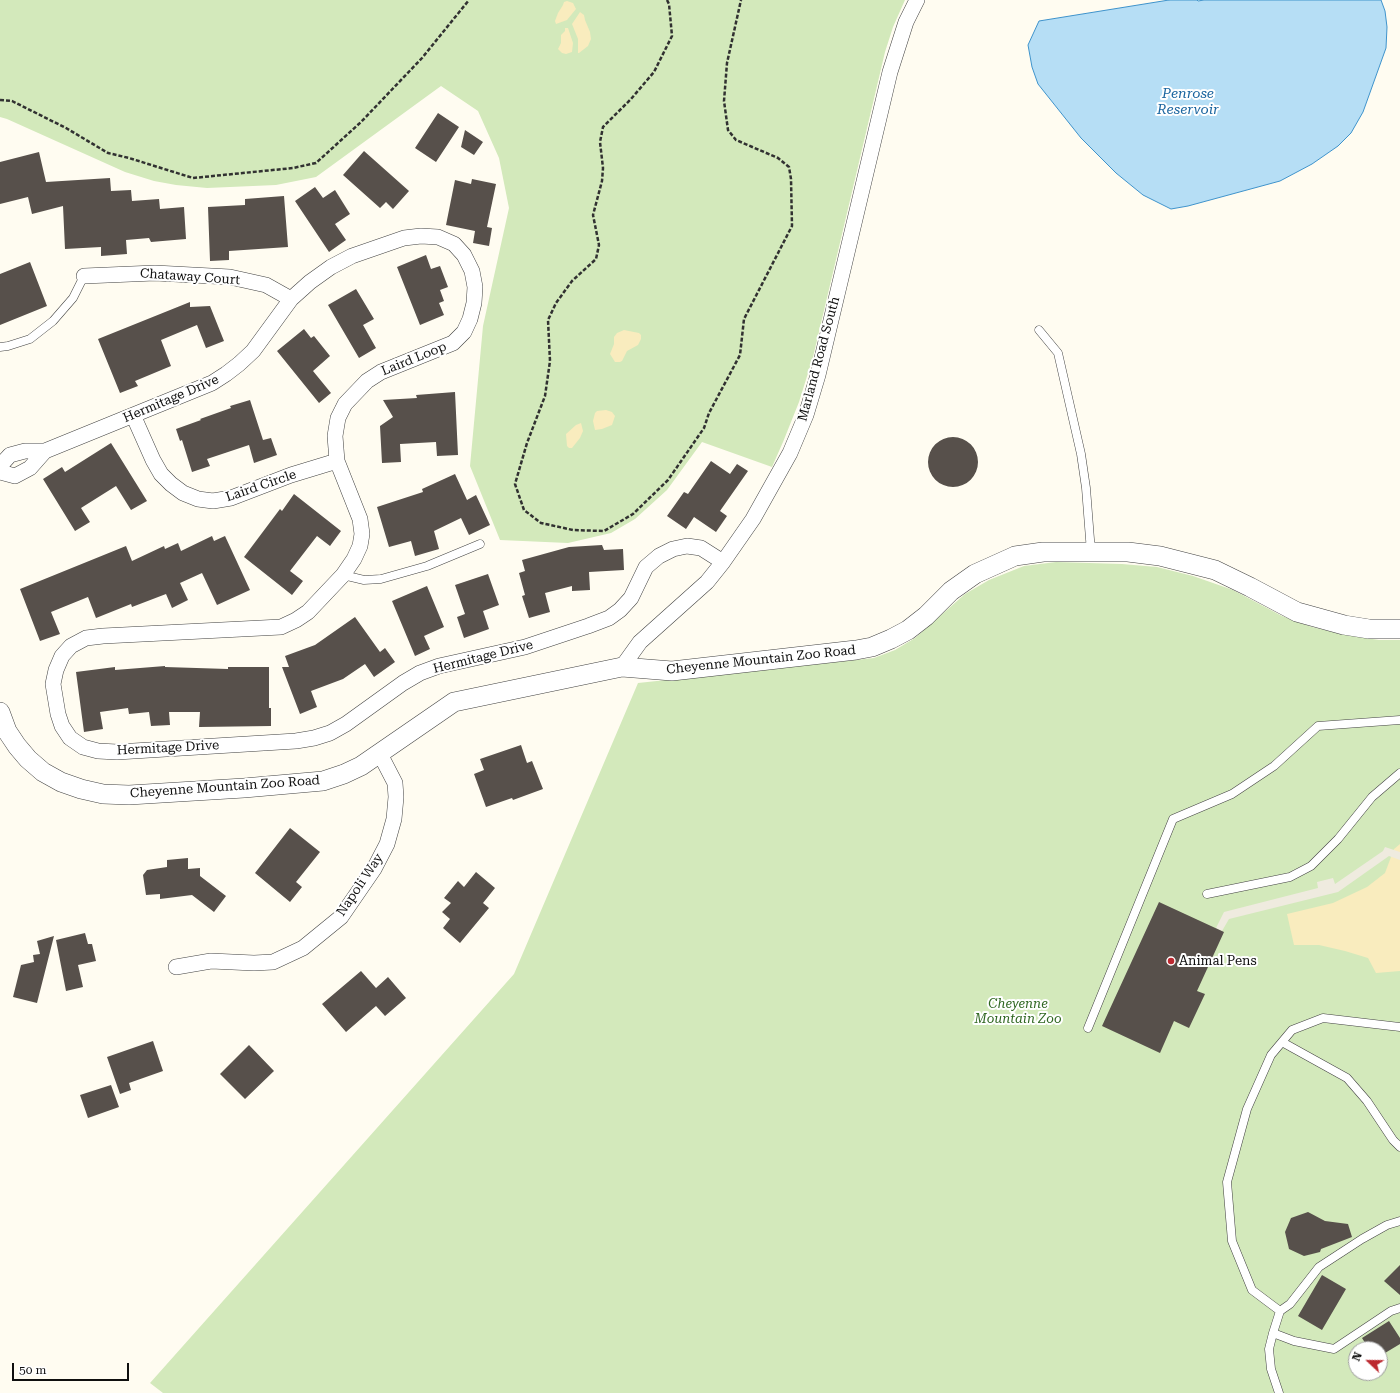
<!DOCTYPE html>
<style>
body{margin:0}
#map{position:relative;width:1400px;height:1393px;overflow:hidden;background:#fffcf1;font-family:"Roboto Serif",serif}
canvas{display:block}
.north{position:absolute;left:1348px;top:1341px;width:40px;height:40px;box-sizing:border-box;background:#fff;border:1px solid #9f9f9f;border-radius:50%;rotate:292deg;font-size:11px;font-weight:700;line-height:16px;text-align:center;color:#0f0f0f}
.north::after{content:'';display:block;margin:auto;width:14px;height:18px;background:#bc2930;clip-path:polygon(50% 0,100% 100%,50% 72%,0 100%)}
.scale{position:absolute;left:12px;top:1363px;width:117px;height:18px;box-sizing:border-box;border:2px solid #0f0f0f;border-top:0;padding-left:5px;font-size:12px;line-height:14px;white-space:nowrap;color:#0f0f0f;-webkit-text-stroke:3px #fff;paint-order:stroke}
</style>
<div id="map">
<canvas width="1400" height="1393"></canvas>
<div class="north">N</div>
<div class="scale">50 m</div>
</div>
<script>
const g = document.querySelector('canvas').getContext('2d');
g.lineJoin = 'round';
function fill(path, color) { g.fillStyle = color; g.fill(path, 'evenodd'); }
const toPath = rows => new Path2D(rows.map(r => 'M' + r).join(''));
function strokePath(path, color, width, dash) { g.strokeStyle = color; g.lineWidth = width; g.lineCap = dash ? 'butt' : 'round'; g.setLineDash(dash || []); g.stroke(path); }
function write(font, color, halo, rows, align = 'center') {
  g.font = font + ' "Roboto Serif",serif'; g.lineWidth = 4; g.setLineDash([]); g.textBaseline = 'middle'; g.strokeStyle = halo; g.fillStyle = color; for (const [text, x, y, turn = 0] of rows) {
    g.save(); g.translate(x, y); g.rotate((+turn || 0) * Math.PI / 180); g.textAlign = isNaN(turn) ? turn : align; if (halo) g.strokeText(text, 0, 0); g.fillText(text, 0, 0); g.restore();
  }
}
fill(toPath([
 [0,0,905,0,893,27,885,52,813,357,799,402,783,442,772,467,702,442,667,490,635,519,611,533,568,543,500,540,470,466,483,326,509,208,499,158,478,111,441,86,316,177,276,185,207,188,176,185,154,181,125,172,7,119,0,117],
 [1056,562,1122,564,1157,567,1193,576,1233,590,1282,616,1312,627,1346,635,1379,640,1400,640,1400,1393,163,1393,150,1383,514,974,638,683,874,658,895,650,915,638,965,594,989,580,1024,566],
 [1356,1349,1380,1349,1380,1373,1356,1373]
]), '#d3e9bb');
fill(toPath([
 [567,1,573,3,576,9,567,20,556,24,555,21,558,13,563,5,564,2],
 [580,12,584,15,585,20,590,32,591,39,588,46,579,53,578,53,578,39,572,24],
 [565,28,568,28,573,43,572,52,566,54,562,53,558,49,561,43,561,35,565,31],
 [624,330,639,333,641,335,641,339,638,345,627,351,622,361,620,362,615,362,610,354,614,344,614,337,617,333],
 [606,410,612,412,615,416,612,425,602,429,595,430,593,421,595,413,597,411],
 [581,423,583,431,580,438,572,448,569,448,567,446,566,434,576,425],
 [1400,844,1400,971,1376,973,1368,958,1345,951,1319,945,1294,945,1287,914,1333,903,1367,887,1385,873,1394,849]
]), '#f9ecbe');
fill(toPath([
 [1385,847,1400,852,1400,860,1389,856,1338,892,1229,919,1222,931,1216,928,1224,912,1318,888,1317,882,1333,878,1335,884,1383,851]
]), '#efebdf');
const water = toPath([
 [1169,0,1197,0,1198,1,1204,0,1381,0,1385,11,1387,27,1386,48,1363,112,1351,133,1338,146,1312,164,1280,181,1188,206,1171,209,1143,195,1116,173,1081,138,1038,84,1032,67,1028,45,1039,21,1169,0]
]);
fill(water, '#b6def5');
strokePath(water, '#3f93cb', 1);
fill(toPath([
 [438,113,459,127,436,162,415,148],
 [465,130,483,142,474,155,461,147],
 [364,151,409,191,393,209,386,202,380,208,343,175],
 [39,152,46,182,110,178,111,191,131,190,132,201,159,199,160,209,184,207,186,239,151,242,149,238,126,240,127,254,101,256,101,247,65,249,63,206,32,214,28,197,0,204,0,162],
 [472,179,496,184,487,227,492,228,489,246,473,243,475,231,446,225,455,180,471,184],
 [315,187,323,198,335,190,350,214,335,224,346,240,329,252,295,201],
 [284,196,288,247,229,251,229,260,210,261,208,207,245,205,245,199],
 [426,255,431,269,440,266,448,287,440,290,444,301,439,303,444,315,420,325,397,267],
 [30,262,47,306,0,325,0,274],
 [356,289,374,319,363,325,376,348,359,358,328,305],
 [190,302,190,307,210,306,224,341,206,348,197,325,161,340,171,366,135,381,138,386,120,393,98,339],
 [304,329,311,338,314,336,330,356,313,371,331,393,319,403,277,351],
 [455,392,458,455,437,456,436,442,400,444,401,462,382,463,380,426,393,417,383,400,417,398,416,395],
 [250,400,263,440,271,438,277,455,254,463,249,445,207,459,210,466,192,472,182,440,180,441,176,429,201,420,200,419,231,408,230,406],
 '928 462a25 25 0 1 1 50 0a25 25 0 1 1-50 0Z',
 [111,443,147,501,131,510,116,486,81,508,90,522,75,531,43,479,62,467,65,472],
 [711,461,730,474,737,464,748,471,720,511,727,516,716,532,694,517,686,529,667,516,684,492,688,494],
 [455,474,467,500,476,495,490,525,469,535,461,518,434,531,439,549,415,556,411,541,389,547,377,507,423,492,422,489],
 [294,494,341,531,330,546,317,536,290,571,303,581,292,595,244,557,280,509,282,511],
 [212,536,214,541,225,536,250,590,217,605,202,573,180,583,188,600,172,608,166,594,132,607,131,604,96,618,88,597,51,612,60,634,40,641,20,589,126,546,132,561,164,546,165,549,178,543,181,551],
 [602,545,604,550,623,549,624,570,589,572,590,590,572,591,572,586,545,593,550,612,529,618,522,596,525,595,519,573,525,571,522,560,569,547],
 [488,574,499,605,483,611,489,629,464,638,457,617,465,614,455,585],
 [427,586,444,627,424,636,430,649,415,656,392,601],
 [355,617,380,652,385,648,395,662,374,677,365,664,343,679,311,691,317,707,300,714,282,667,289,667,285,656,315,645],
 [165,666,165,667,228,669,228,667,269,667,269,708,271,708,271,726,199,727,200,712,169,712,170,725,151,726,149,712,129,714,128,708,100,712,103,729,84,732,76,672,115,667,115,670],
 [521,745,527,763,532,761,543,789,513,800,512,798,486,807,474,774,484,770,480,759],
 [290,828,320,852,296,882,302,887,290,902,255,873],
 [188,858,188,869,200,868,200,876,226,896,214,912,192,895,160,899,160,894,146,895,143,875,147,870,167,867,167,860],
 [476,872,495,888,483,903,489,908,460,943,443,928,450,919,442,912,451,903,444,898,458,881,464,887],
 [1159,902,1224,932,1197,991,1205,994,1189,1028,1174,1021,1160,1053,1102,1026],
 [85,933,88,944,92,944,96,961,78,965,83,987,66,991,56,940],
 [54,936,37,1003,13,997,21,965,34,962,33,955,40,954,37,941],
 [361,971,376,988,388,977,406,998,385,1016,376,1006,346,1032,322,1004],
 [153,1041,163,1071,129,1083,131,1090,120,1094,107,1057],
 [249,1045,274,1071,245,1099,220,1074],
 [111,1085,119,1107,88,1118,80,1095],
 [1308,1212,1325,1221,1348,1224,1352,1237,1321,1249,1320,1252,1304,1256,1289,1249,1285,1232,1291,1218],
 [1400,1265,1400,1295,1384,1281],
 [1322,1275,1346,1289,1322,1330,1298,1316],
 [1389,1321,1400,1338,1400,1344,1380,1356,1380,1349,1369,1349,1362,1338]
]), '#57504b');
const service = toPath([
 [1039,330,1058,353,1081,454,1086,488,1091,552],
 [0,347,8,346,30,339,53,321,73,298,84,276],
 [343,575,364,580,381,579,427,566,480,544],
 [1207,894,1290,877,1311,866,1338,839,1372,797,1400,773],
 [1400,1027,1323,1018,1292,1030,1271,1055,1247,1109,1227,1182,1232,1241,1252,1290,1280,1311,1290,1304,1319,1267,1362,1239,1387,1225,1400,1221],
 [1088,1028,1173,819,1232,794,1274,766,1318,726,1400,720],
 [1282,1042,1347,1078,1367,1101,1393,1140,1400,1147],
 [1273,1333,1294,1341,1334,1349,1391,1311,1400,1308],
 [1279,1393,1271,1369,1269,1349,1273,1333,1280,1311]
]);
const minor = toPath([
 [84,276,155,273,230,277,266,285,291,299],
 [133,415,153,460,161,474,171,484,183,493,198,499,213,501,231,498,291,475,337,461],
 [0,466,10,455,25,451,45,451,212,383,226,374,239,364,253,351,291,299,310,282,331,267,352,256,404,238,421,236,438,237,454,244,464,255,472,271,475,287,474,303,470,319,464,332,453,343,381,372,367,381,345,404,338,418,335,436,337,461,360,519,362,534,360,546,354,559,343,575,308,612,296,620,281,627,103,636,86,638,71,646,62,656,56,670,53,684,58,714,62,726,70,738,83,747,98,751,117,752,296,741,314,738,330,733,346,724,403,683,420,673,439,666,525,647,588,626,609,618,620,610,631,598,646,567,659,556,673,549,687,546,701,548,723,562],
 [0,472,15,476,30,468,45,451],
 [622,667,640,642,707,582,723,562,753,519,790,453,806,415,818,375,890,72,906,22,917,0],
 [176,967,211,961,254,963,273,962,303,948,341,917,374,869,387,844,394,819,396,797,395,783,380,754]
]);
const tertiary = toPath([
 [0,712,7,731,17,746,28,759,43,772,61,782,81,789,103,794,129,795,244,788,323,781,344,774,361,766,454,702,622,667,672,671,856,650,872,647,891,639,908,630,926,616,951,591,975,574,1015,556,1043,552,1128,552,1160,556,1215,570,1250,587,1297,612,1344,625,1369,629,1400,629]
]);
strokePath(service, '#424242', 9);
strokePath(minor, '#424242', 16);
strokePath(tertiary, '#424242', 20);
strokePath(toPath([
 [667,0,669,4,672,36,654,72,631,99,603,127,600,142,603,168,602,181,593,215,599,245,596,259,572,281,556,303,548,320,550,361,545,396,527,443,515,484,524,510,541,523,573,530,604,531,633,514,668,480,704,428,709,413,740,355,744,319,792,226,791,179,789,167,778,158,736,140,728,130,724,101,727,63,741,0],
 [0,100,12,101,66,128,108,153,129,158,193,178,293,168,316,163,361,122,422,58,469,0]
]), '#313131', 2.5, [4, 2]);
strokePath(service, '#fff', 8);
strokePath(minor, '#fff', 15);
strokePath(tertiary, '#fff', 19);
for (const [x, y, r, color] of [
 [1171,961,4,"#bc2930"]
]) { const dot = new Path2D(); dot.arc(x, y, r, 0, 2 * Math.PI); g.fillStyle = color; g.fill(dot); strokePath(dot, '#fff', 1.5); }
write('13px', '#0f0f0f', '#fff', [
 ["Chataway Court",190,277,4],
 ["Laird Loop",414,359,-22],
 ["Marland Road South",819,359,-75],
 ["Hermitage Drive",171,399,-23],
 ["Laird Circle",261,486,-19],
 ["Hermitage Drive",483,657,-14],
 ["Cheyenne Mountain Zoo Road",761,660,-6],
 ["Hermitage Drive",168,748,-3],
 ["Cheyenne Mountain Zoo Road",225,787,-4],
 ["Napoli Way",360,885,-56]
]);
write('13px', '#0f0f0f', '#fff', [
 ["Animal Pens",1179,961]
], 'left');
write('italic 13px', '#2e6620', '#fff', [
 ["Cheyenne",1018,1004],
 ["Mountain Zoo",1018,1019]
]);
write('italic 14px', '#1a659f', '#fff', [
 ["Penrose",1188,94],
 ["Reservoir",1188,110]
]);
</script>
